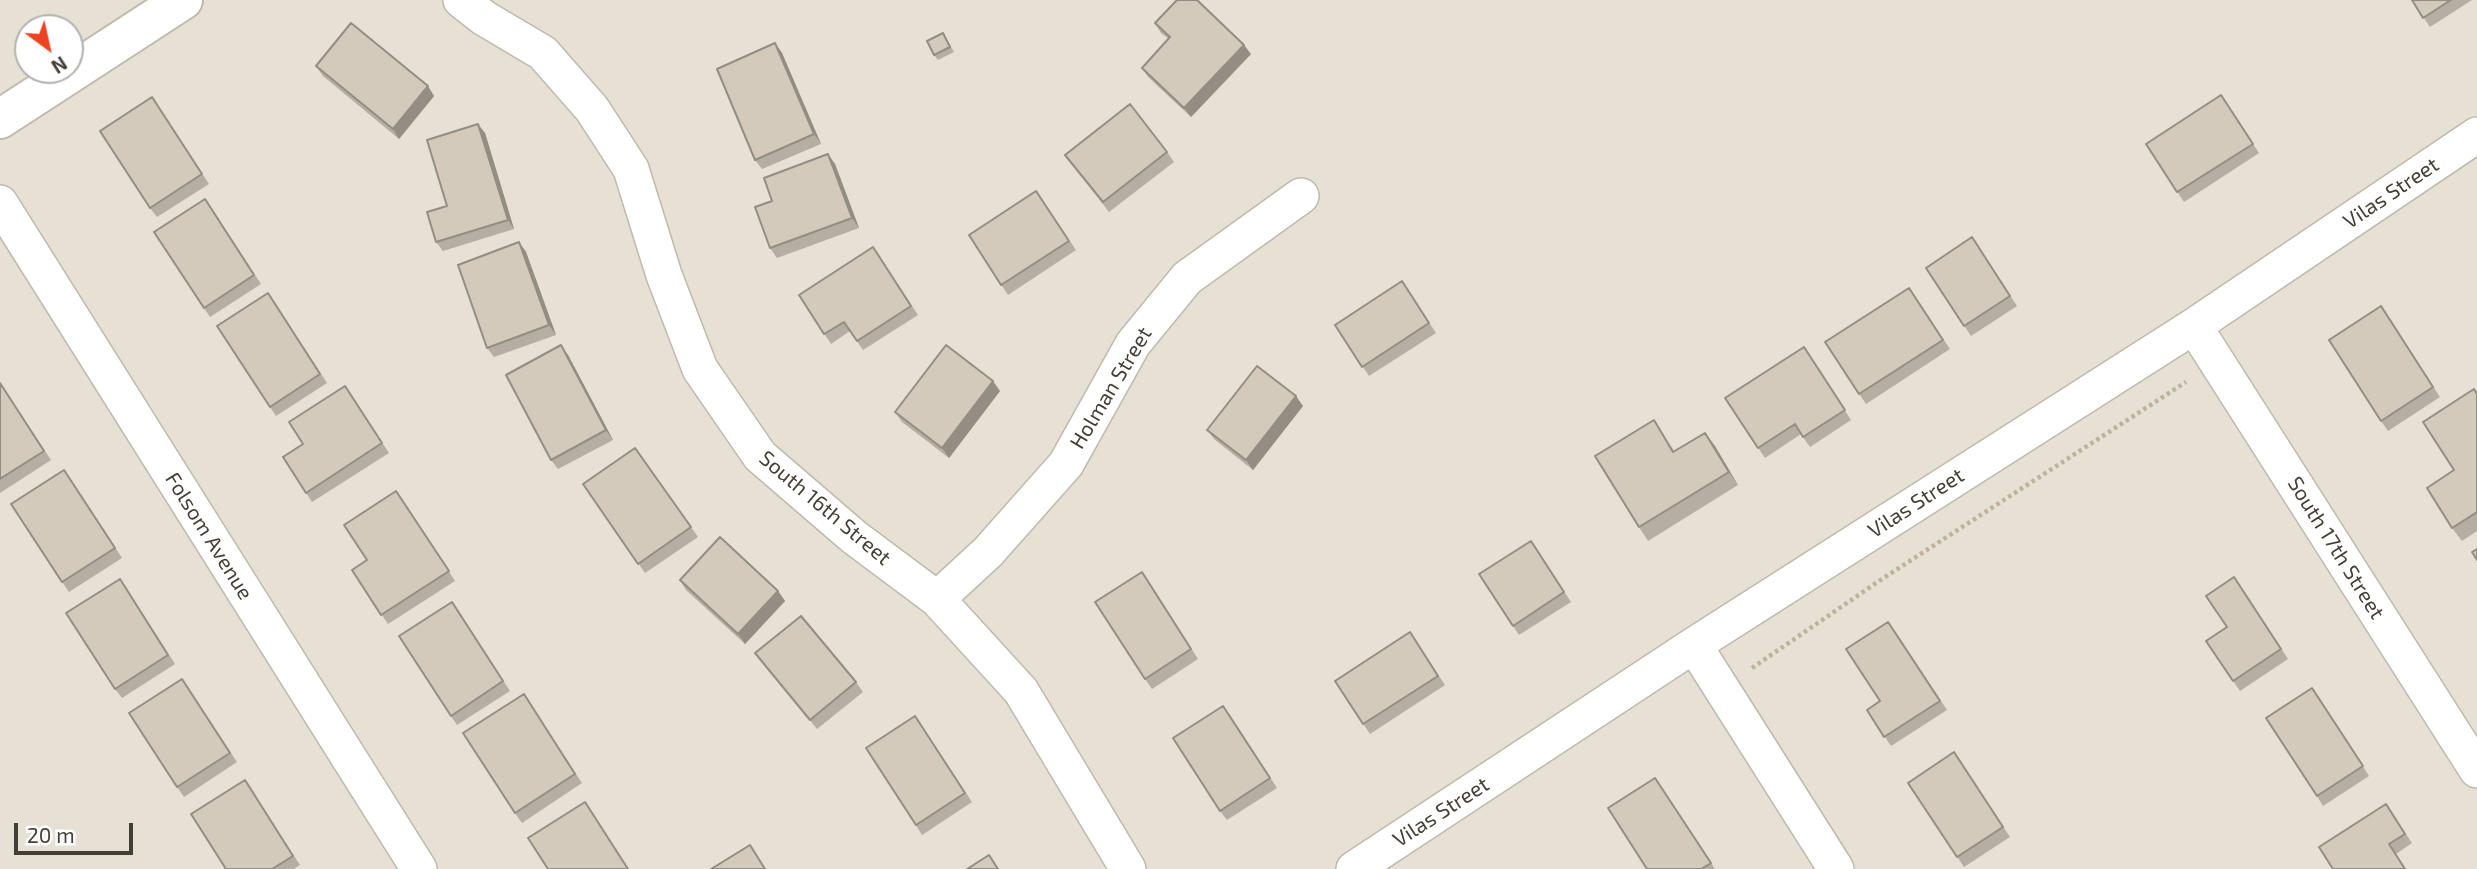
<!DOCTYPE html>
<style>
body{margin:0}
#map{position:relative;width:2477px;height:869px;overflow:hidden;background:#f2efe6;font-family:"Exo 2",sans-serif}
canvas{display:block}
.north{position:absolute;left:14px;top:14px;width:70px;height:70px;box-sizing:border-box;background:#fff;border:2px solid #b4b2af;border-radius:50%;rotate:147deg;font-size:19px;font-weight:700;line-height:28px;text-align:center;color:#443f36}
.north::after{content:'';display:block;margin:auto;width:24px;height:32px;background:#ed4322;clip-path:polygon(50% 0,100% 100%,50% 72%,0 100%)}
.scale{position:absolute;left:14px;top:823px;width:119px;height:32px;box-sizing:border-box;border:4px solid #443f36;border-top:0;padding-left:9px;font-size:21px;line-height:24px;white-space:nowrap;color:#443f36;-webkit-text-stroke:5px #fff;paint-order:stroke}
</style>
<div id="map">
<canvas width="2477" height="869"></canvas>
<div class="north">N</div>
<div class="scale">20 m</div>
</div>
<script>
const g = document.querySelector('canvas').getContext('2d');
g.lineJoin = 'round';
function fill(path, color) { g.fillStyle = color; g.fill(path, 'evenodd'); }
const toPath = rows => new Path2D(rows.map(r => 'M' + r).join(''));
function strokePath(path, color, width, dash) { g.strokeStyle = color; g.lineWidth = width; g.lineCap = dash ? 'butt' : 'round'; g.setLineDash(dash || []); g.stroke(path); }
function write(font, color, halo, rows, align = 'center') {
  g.font = font + ' "Exo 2",sans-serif'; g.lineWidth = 5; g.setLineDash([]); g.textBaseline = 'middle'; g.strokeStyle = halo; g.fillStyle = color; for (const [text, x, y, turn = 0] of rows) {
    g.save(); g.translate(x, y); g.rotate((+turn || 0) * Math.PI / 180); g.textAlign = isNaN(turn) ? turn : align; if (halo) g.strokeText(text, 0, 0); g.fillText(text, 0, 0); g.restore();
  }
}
fill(toPath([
 [0,0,2477,0,2477,869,0,869],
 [28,28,70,28,70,70,28,70]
]), '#e6e0d5');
const minor = toPath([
 [461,0,484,18,543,53,592,109,631,169,664,275,700,369,760,456,854,537,937,599,1021,691,1128,869],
 [0,203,419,869],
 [2194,326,2477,770],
 [937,599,988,552,1066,464,1133,344,1187,278,1301,196],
 [1694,645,1836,869],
 [1354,869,1694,645,2194,326,2477,135]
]);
const tertiary = toPath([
 [0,119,183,0]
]);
strokePath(minor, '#c0b9ac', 38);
strokePath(tertiary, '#c0b9ac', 42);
strokePath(toPath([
 [1752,668,1882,579,2186,382]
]), '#beb29c', 4.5, [3.5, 3.5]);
strokePath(minor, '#fff', 35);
strokePath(tertiary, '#fff', 38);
fill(toPath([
 [2412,0,2472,0,2430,27],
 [1155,23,1251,54,1191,117,1148,77,1142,68,1169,39,1161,33],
 [946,38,954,52,938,60,934,55],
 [775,43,782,53,821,144,762,169,755,160],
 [316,66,434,96,399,139,323,76],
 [2221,95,2259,153,2184,202,2146,144],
 [159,107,209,184,157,217,150,208],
 [485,133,514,229,443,251,436,242,447,206],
 [1167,152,1174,162,1109,212,1065,155],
 [835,164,859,228,777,258,770,248,772,201],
 [1036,191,1076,250,1008,295,969,235],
 [212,209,261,284,210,317,204,308],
 [1972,237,2017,306,1971,336,1926,268],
 [519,242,526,252,556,335,494,357,487,348],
 [873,247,918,315,863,350,850,331,831,344,799,295],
 [1402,281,1436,333,1369,376,1335,325],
 [1909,288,1950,349,1866,404,1825,342],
 [268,293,327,383,276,416,270,407],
 [2381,306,2440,397,2388,431,2381,421],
 [1804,347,1851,420,1810,447,1801,434,1765,458,1725,398],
 [568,355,613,440,558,469,551,460],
 [0,383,51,460,0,493],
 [345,386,389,453,312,502,283,457,303,444],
 [1000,391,949,458,902,422,895,412],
 [2477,394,2477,531,2462,541,2452,528,2454,470],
 [1303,406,1253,470,1214,439,1207,430],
 [1654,420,1674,451,1705,433,1738,485,1648,541,1639,527],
 [635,448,698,537,645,573,583,484],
 [64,470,122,558,69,592,62,582],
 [403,501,455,581,388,624,352,570,367,560],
 [1531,541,1571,602,1519,635,1479,574],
 [2234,577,2288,659,2240,691,2206,641,2227,627],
 [680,580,778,591,785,601,745,644,686,590],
 [1148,582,1198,659,1152,689,1145,679],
 [126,588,175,664,122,698,115,689],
 [452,602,510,691,457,725,451,716],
 [1895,631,1947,710,1891,746,1867,710,1880,701],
 [1410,632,1445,685,1370,734,1335,681],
 [755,653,856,682,863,692,817,729],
 [182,679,237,762,184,797,177,787],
 [2319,698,2369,776,2323,806,2317,796],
 [530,704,582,783,522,823,515,813],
 [1230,715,1277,788,1227,820,1220,811],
 [915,716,972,802,922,835,916,825],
 [1954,752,2010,837,1964,867,1908,783],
 [1655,778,1715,869,1647,869],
 [251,790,300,865,294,869,226,869],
 [2386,804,2412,843,2396,854,2333,869]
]), '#b5aea2');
fill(toPath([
 [775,43,782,53,821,144,814,134],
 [1244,45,1251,54,1191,117,1184,108],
 [428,86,434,96,399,139,393,129],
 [478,124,485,133,514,229,508,220],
 [828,154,835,164,859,228,852,218],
 [519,242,526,252,556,335,549,325],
 [561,345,568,355,613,440,606,430],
 [993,381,1000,391,949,458,942,448],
 [1296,396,1303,406,1253,470,1246,460],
 [1705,433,1715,446,1738,485,1729,472],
 [778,591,785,601,745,644,738,634]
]), '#948d84');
const building = toPath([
 [1177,0,1197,0,1244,45,1184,108,1142,68,1170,37,1155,23,1177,0],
 [2412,0,2451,0,2423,18,2412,0],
 [351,23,428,86,393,129,316,66,351,23],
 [943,33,950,47,934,55,927,41,943,33],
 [775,43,814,134,755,160,717,69,775,43],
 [2221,95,2253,144,2177,192,2146,144,2221,95],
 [152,97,202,174,150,208,100,131,152,97],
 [1130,104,1167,152,1103,202,1065,155,1130,104],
 [478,124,508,220,436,242,427,212,447,206,427,140,478,124],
 [828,154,852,218,770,248,755,207,772,201,764,178,828,154],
 [1036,191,1069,241,1001,285,969,235,1036,191],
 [205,199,254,275,204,308,154,232,205,199],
 [1972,237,2010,296,1964,326,1926,268,1972,237],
 [519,242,549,325,487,348,458,265,519,242],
 [873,247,911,306,857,341,844,322,824,334,799,295,873,247],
 [1402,281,1429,323,1362,367,1335,325,1402,281],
 [1909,288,1943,340,1859,394,1825,342,1909,288],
 [268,293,320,374,270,407,217,326,268,293],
 [2381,306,2433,387,2381,421,2329,340,2381,306],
 [561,345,606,430,551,460,506,375,561,345],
 [946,345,993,381,942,448,895,412,946,345],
 [1804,347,1845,410,1803,437,1795,424,1758,448,1725,398,1804,347],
 [1257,366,1296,396,1246,460,1207,430,1257,366],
 [0,383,44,451,0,479,0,383],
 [345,386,382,443,306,493,283,457,303,444,289,422,345,386],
 [2474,389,2477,394,2477,512,2452,528,2427,488,2454,470,2423,422,2474,389],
 [1654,420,1673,452,1705,433,1729,472,1639,527,1595,456,1654,420],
 [635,448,691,527,638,564,583,484,635,448],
 [64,470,115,548,62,582,11,504,64,470],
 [396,491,449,571,381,615,352,570,367,560,344,525,396,491],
 [720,537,778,591,738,634,680,580,720,537],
 [1531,541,1564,592,1513,626,1479,574,1531,541],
 [2477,549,2477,560,2472,552,2477,549],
 [1142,572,1191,649,1145,679,1095,602,1142,572],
 [2234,577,2281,649,2233,681,2206,641,2227,627,2206,596,2234,577],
 [120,579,168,655,115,689,66,613,120,579],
 [452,602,503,681,451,716,399,636,452,602],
 [801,616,856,682,810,720,755,653,801,616],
 [1888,622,1940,701,1884,737,1867,710,1880,701,1846,649,1888,622],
 [1410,632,1438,676,1363,724,1335,681,1410,632],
 [182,679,230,753,177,787,129,713,182,679],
 [2312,688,2363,766,2317,796,2266,718,2312,688],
 [524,694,575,774,515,813,463,733,524,694],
 [1223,706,1270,778,1220,811,1173,738,1223,706],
 [915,716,965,793,916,825,866,748,915,716],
 [1954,752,2003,827,1957,857,1908,783,1954,752],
 [1655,778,1711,863,1701,869,1647,869,1608,808,1655,778],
 [245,780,293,856,272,869,226,869,191,814,245,780],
 [585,802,628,869,548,869,528,838,585,802],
 [2386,804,2405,834,2389,844,2405,869,2333,869,2319,847,2386,804],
 [750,845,765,869,711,869,750,845],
 [989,855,998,869,967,869,989,855]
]);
fill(building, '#d3cabc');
strokePath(building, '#948d84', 2);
write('21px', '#443f36', '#fff', [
 ["Vilas Street",2391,193,-34],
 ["Holman Street",1111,388,-59],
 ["Vilas Street",1916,503,-33],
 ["South 16th Street",825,508,40],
 ["Folsom Avenue",209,536,58],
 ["South 17th Street",2336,548,58],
 ["Vilas Street",1441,812,-33]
]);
</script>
